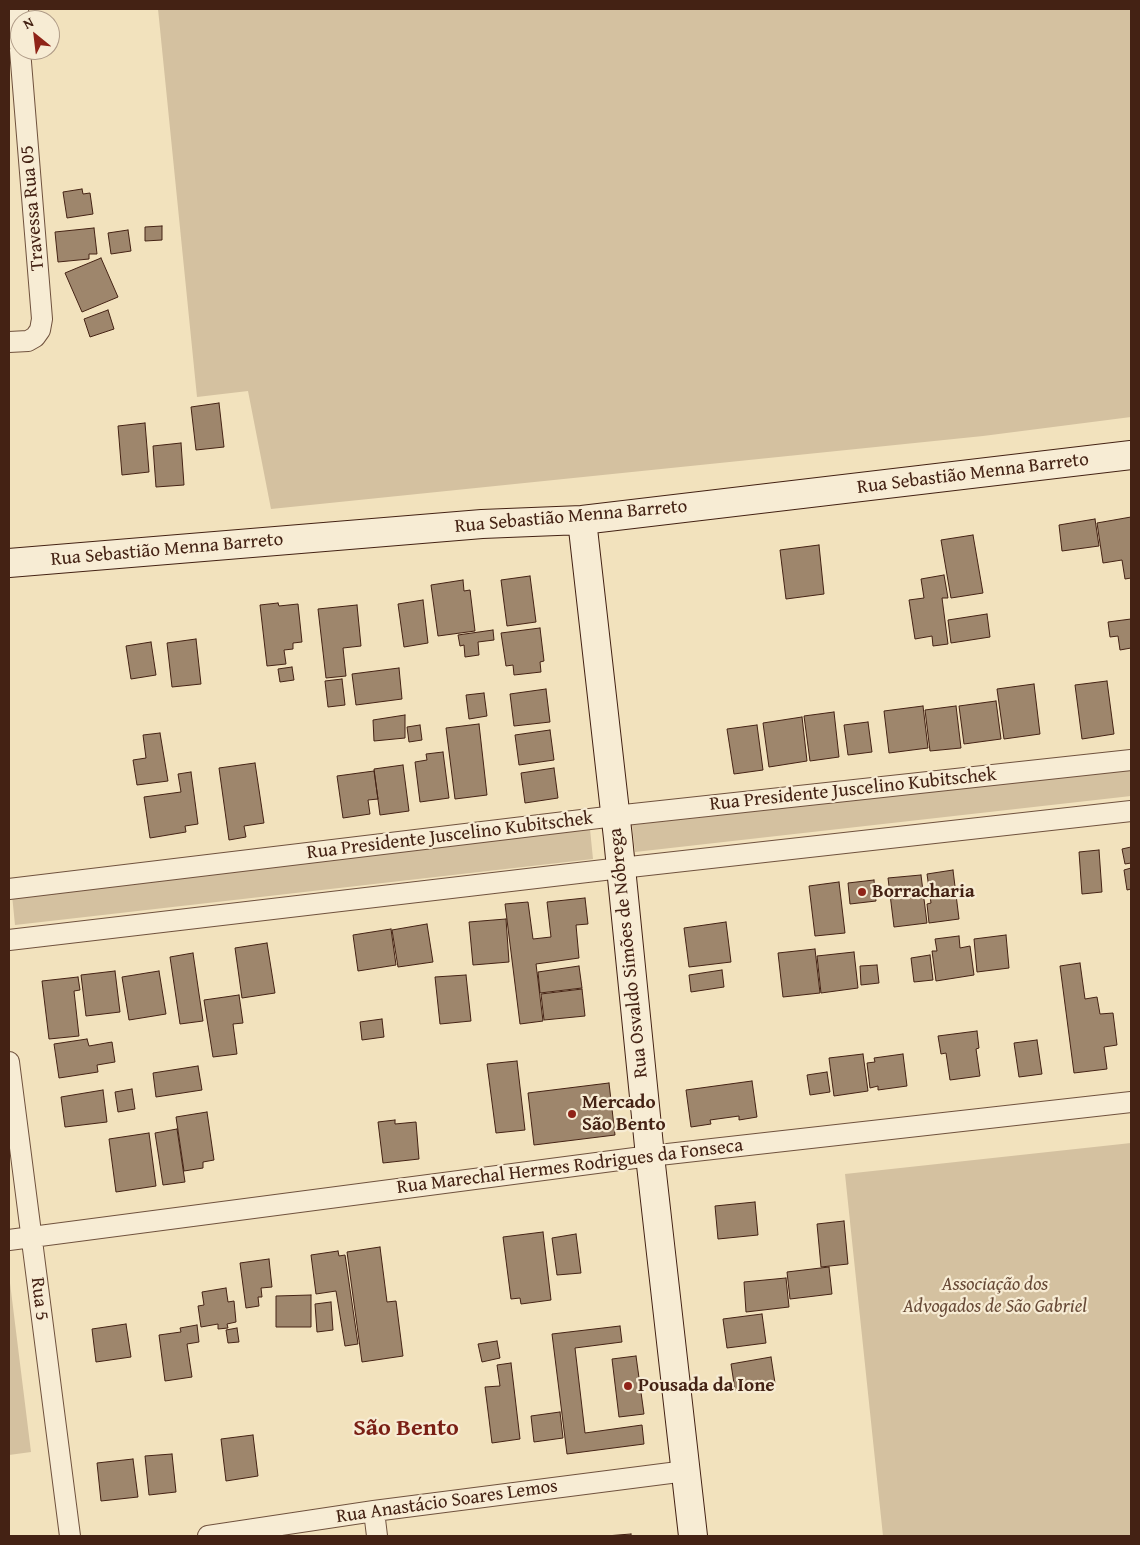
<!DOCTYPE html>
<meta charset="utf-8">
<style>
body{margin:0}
#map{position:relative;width:1140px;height:1545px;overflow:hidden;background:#f2e2bd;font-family:"Gentium Book Plus",serif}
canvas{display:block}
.frame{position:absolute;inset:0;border:10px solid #442214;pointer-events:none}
.north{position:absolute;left:10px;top:10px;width:50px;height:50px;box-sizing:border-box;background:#f7ecd4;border:1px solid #af9b87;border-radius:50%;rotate:331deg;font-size:14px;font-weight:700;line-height:20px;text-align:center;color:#442214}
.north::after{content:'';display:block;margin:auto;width:18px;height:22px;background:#8f2418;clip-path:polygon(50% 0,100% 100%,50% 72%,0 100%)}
</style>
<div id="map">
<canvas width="1140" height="1545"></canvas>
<div class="frame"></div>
<div class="north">N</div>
</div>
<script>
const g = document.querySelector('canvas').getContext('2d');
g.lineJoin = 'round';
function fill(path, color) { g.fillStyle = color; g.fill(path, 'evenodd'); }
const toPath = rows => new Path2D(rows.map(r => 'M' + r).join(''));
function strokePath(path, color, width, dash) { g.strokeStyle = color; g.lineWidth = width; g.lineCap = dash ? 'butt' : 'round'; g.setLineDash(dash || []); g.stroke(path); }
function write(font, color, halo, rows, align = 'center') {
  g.font = font + ' "Gentium Book Plus",serif'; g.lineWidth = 4.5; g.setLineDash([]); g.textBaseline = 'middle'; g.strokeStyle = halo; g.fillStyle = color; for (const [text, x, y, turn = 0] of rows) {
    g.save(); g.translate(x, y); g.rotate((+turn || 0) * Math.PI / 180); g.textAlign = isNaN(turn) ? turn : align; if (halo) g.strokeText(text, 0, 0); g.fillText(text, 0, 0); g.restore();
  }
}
fill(toPath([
 [158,9,1131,9,1131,417,983,436,271,509,248,391,197,397],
 [1131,769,1131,796,635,852,632,825],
 [590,829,593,859,15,925,12,895],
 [1131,1143,1131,1536,883,1536,845,1174],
 [9,1275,31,1452,9,1455]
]), '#d4c1a0');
const building = toPath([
 [82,189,83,194,90,193,93,214,67,218,63,192,82,189],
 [162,226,162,240,145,241,145,227,162,226],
 [94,228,97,254,89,254,89,259,58,262,55,232,94,228],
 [128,230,131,251,111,254,108,233,128,230],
 [101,258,118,297,82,312,65,273,101,258],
 [108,310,114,329,90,337,84,319,108,310],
 [219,403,224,447,196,450,191,407,219,403],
 [145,423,149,472,122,475,118,426,145,423],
 [181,443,184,485,156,487,153,446,181,443],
 [1131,517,1131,578,1125,579,1122,560,1103,563,1097,523,1131,517],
 [1095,519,1099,546,1062,551,1059,525,1095,519],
 [973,535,983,593,951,598,941,540,973,535],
 [819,545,824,594,786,599,780,550,819,545],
 [944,575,948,598,942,598,948,644,933,646,932,636,915,639,909,600,924,598,921,579,944,575],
 [530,576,536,622,507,626,501,580,530,576],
 [463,580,464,591,470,590,475,631,438,636,431,585,463,580],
 [423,600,428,643,404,647,398,604,423,600],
 [278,603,279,606,298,604,302,642,293,643,293,649,284,650,286,664,267,666,260,605,278,603],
 [357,605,361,646,343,648,346,676,326,678,318,609,357,605],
 [987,614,990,637,951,643,948,620,987,614],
 [1131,619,1131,648,1120,650,1118,636,1110,637,1108,622,1131,619],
 [540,628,544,661,540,662,541,672,514,675,513,665,506,666,501,633,540,628],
 [493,630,494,640,478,642,479,655,465,657,464,645,460,646,458,635,493,630],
 [196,639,201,684,172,687,167,643,196,639],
 [151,642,156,675,131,679,126,646,151,642],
 [292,667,294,680,280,682,278,669,292,667],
 [399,668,402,699,356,705,352,674,399,668],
 [342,679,345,705,328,707,325,681,342,679],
 [1107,681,1114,734,1082,739,1075,685,1107,681],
 [1034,684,1040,734,1004,739,997,689,1034,684],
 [546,689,550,722,514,726,510,694,546,689],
 [484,693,487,716,469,719,466,695,484,693],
 [996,701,1001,739,964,744,959,706,996,701],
 [923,706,928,748,889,753,884,711,923,706],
 [956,706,961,748,930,751,925,710,956,706],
 [834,712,839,757,810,761,804,716,834,712],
 [405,715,405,738,374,741,373,720,405,715],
 [802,717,807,761,769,767,763,723,802,717],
 [868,722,872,752,848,755,844,725,868,722],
 [479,724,487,795,455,799,446,728,479,724],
 [420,725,422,740,409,742,407,727,420,725],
 [757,725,763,770,734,774,727,729,757,725],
 [550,730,554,760,519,765,515,735,550,730],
 [160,733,168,781,137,785,133,760,146,758,143,735,160,733],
 [443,752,449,798,420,802,415,762,427,760,426,754,443,752],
 [255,763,264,823,244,826,246,837,229,840,219,768,255,763],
 [403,765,409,811,380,815,374,769,403,765],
 [554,768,558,798,525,803,521,773,554,768],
 [374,771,378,799,368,800,370,814,343,818,337,776,374,771],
 [191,772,198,824,185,826,186,832,150,838,144,797,181,792,178,774,191,772],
 [1131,847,1131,863,1125,864,1122,849,1131,847],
 [1099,850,1102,892,1082,894,1079,852,1099,850],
 [1131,868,1131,889,1127,890,1124,870,1131,868],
 [953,870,959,919,929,923,927,904,931,903,927,874,953,870],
 [921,875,927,923,894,927,888,878,921,875],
 [874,880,876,901,850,904,848,883,874,880],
 [839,882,845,933,815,936,809,886,839,882],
 [585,898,588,924,576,925,579,958,536,964,543,1021,520,1024,505,904,528,902,533,939,551,937,547,902,585,898],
 [506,919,509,962,473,965,469,922,506,919],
 [726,922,731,962,689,967,684,928,726,922],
 [427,924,433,962,398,967,392,930,427,924],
 [391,929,396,965,358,971,353,935,391,929],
 [1006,935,1009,968,977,972,974,939,1006,935],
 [959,936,960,948,970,946,974,975,936,981,932,951,937,951,935,939,959,936],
 [267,943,275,993,242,998,235,948,267,943],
 [815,949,820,993,783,997,778,953,815,949],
 [854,952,858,988,821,993,817,956,854,952],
 [193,953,203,1021,180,1024,170,957,193,953],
 [930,955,933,980,914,982,911,958,930,955],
 [1080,963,1085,999,1097,997,1100,1014,1113,1013,1117,1045,1104,1047,1107,1069,1074,1073,1060,966,1080,963],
 [877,965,879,983,861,985,860,966,877,965],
 [579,966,582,988,540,993,538,972,579,966],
 [722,970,724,987,691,992,689,975,722,970],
 [115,971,120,1012,86,1016,81,975,115,971],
 [159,971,166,1014,129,1020,122,977,159,971],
 [466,975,471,1021,440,1024,435,977,466,975],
 [78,977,80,990,74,991,79,1036,49,1039,42,981,78,977],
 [582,989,585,1016,544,1020,541,994,582,989],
 [239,995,243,1023,233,1024,237,1054,213,1057,204,1000,239,995],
 [382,1019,384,1037,362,1040,360,1022,382,1019],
 [977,1031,979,1048,976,1049,980,1076,950,1080,946,1053,941,1054,938,1036,977,1031],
 [87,1039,89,1046,112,1042,115,1062,97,1065,98,1072,59,1078,54,1044,87,1039],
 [1037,1040,1042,1074,1019,1077,1014,1043,1037,1040],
 [863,1054,868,1091,834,1096,829,1058,863,1054],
 [903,1054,907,1086,878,1090,878,1086,870,1088,867,1063,875,1062,874,1058,903,1054],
 [517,1061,525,1130,496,1133,487,1064,517,1061],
 [198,1066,202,1090,156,1097,153,1073,198,1066],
 [827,1072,830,1092,810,1095,807,1075,827,1072],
 [752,1081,757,1117,739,1120,739,1116,710,1120,711,1124,691,1127,686,1090,752,1081],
 [609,1083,615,1135,534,1145,528,1093,609,1083],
 [132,1089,135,1109,118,1112,115,1092,132,1089],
 [103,1090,107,1122,65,1127,61,1097,103,1090],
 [207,1112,214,1160,203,1162,203,1168,184,1171,176,1117,207,1112],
 [395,1120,395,1124,416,1122,419,1159,383,1163,378,1122,395,1120],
 [177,1129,185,1182,163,1185,155,1133,177,1129],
 [149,1133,156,1186,116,1192,109,1139,149,1133],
 [755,1202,758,1235,718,1239,715,1206,755,1202],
 [844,1221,848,1264,821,1267,817,1224,844,1221],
 [543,1232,551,1300,521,1304,520,1298,511,1299,503,1237,543,1232],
 [576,1234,581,1273,557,1275,552,1238,576,1234],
 [380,1247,387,1302,396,1301,403,1356,362,1362,347,1252,380,1247],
 [338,1251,339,1256,345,1255,358,1344,345,1346,336,1291,316,1294,311,1255,338,1251],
 [269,1259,272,1287,261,1288,262,1297,258,1297,259,1306,246,1308,240,1263,269,1259],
 [829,1267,832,1294,790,1299,787,1272,829,1267],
 [786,1278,789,1307,746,1312,744,1282,786,1278],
 [226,1288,228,1302,234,1301,236,1322,227,1324,228,1328,218,1329,218,1324,201,1327,198,1306,204,1305,202,1292,226,1288],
 [311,1295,311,1327,276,1327,276,1296,311,1295],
 [331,1302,333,1330,317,1332,315,1304,331,1302],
 [762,1314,766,1343,727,1348,723,1319,762,1314],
 [126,1324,131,1357,96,1362,92,1329,126,1324],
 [197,1325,199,1342,187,1344,192,1377,165,1381,159,1335,181,1332,180,1328,197,1325],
 [620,1326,622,1342,575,1348,585,1433,642,1425,644,1444,567,1454,552,1334,620,1326],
 [237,1328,239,1342,228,1343,226,1330,237,1328],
 [497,1341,500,1358,482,1362,478,1344,497,1341],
 [636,1356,644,1414,619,1417,612,1359,636,1356],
 [771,1357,775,1383,735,1390,731,1364,771,1357],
 [511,1363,520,1439,492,1443,485,1387,500,1386,497,1365,511,1363],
 [560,1412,563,1438,534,1442,531,1416,560,1412],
 [253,1435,258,1476,226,1481,221,1439,253,1435],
 [172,1454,176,1492,149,1495,145,1456,172,1454],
 [133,1459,138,1497,101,1501,97,1463,133,1459],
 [631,1534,631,1536,606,1536,631,1534]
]);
fill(building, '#9e866c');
strokePath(building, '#442214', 1);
const minor = toPath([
 [18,9,20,47],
 [9,342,28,341,35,337,40,330,42,319,20,50],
 [9,889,615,816,1131,760],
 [9,940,621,868,1131,811],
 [9,1062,70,1536],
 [9,1240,650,1156,1131,1102],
 [374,1511,377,1536],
 [208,1536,374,1511,686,1471]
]);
const secondary = toPath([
 [582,520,618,838,650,1156,693,1536],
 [9,563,482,524,582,520,1131,455]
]);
strokePath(minor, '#70523e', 22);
strokePath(secondary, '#442214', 30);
strokePath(minor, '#f7ecd4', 20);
strokePath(secondary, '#f7ecd4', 28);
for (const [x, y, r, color] of [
 [862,892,5,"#8f2418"],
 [572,1114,5,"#8f2418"],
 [628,1386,5,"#8f2418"]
]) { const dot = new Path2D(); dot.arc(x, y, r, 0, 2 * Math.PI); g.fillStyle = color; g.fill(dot); strokePath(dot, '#f7ecd4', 2); }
write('19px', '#442214', '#f7ecd4', [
 ["Travessa Rua 05",33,208,-95],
 ["Rua Sebastião Menna Barreto",973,474,-7],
 ["Rua Sebastião Menna Barreto",571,517,-5],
 ["Rua Sebastião Menna Barreto",167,550,-5],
 ["Rua Presidente Juscelino Kubitschek",853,790,-6],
 ["Rua Presidente Juscelino Kubitschek",450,836,-7],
 ["Rua Osvaldo Simões de Nóbrega",629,953,-96],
 ["Rua Marechal Hermes Rodrigues da Fonseca",570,1167,-7],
 ["Rua 5",39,1299,83],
 ["Rua Anastácio Soares Lemos",447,1502,-8]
]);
write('bold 19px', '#442214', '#f7ecd4', [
 ["Borracharia",872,892],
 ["Mercado",582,1103],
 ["São Bento",582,1125],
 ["Pousada da Ione",638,1386]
], 'left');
write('italic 19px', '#684a37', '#f7ecd4', [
 ["Associação dos",995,1285],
 ["Advogados de São Gabriel",995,1307]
]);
write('bold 24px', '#7a1f14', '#f7ecd4', [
 ["São Bento",406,1429]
]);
</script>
